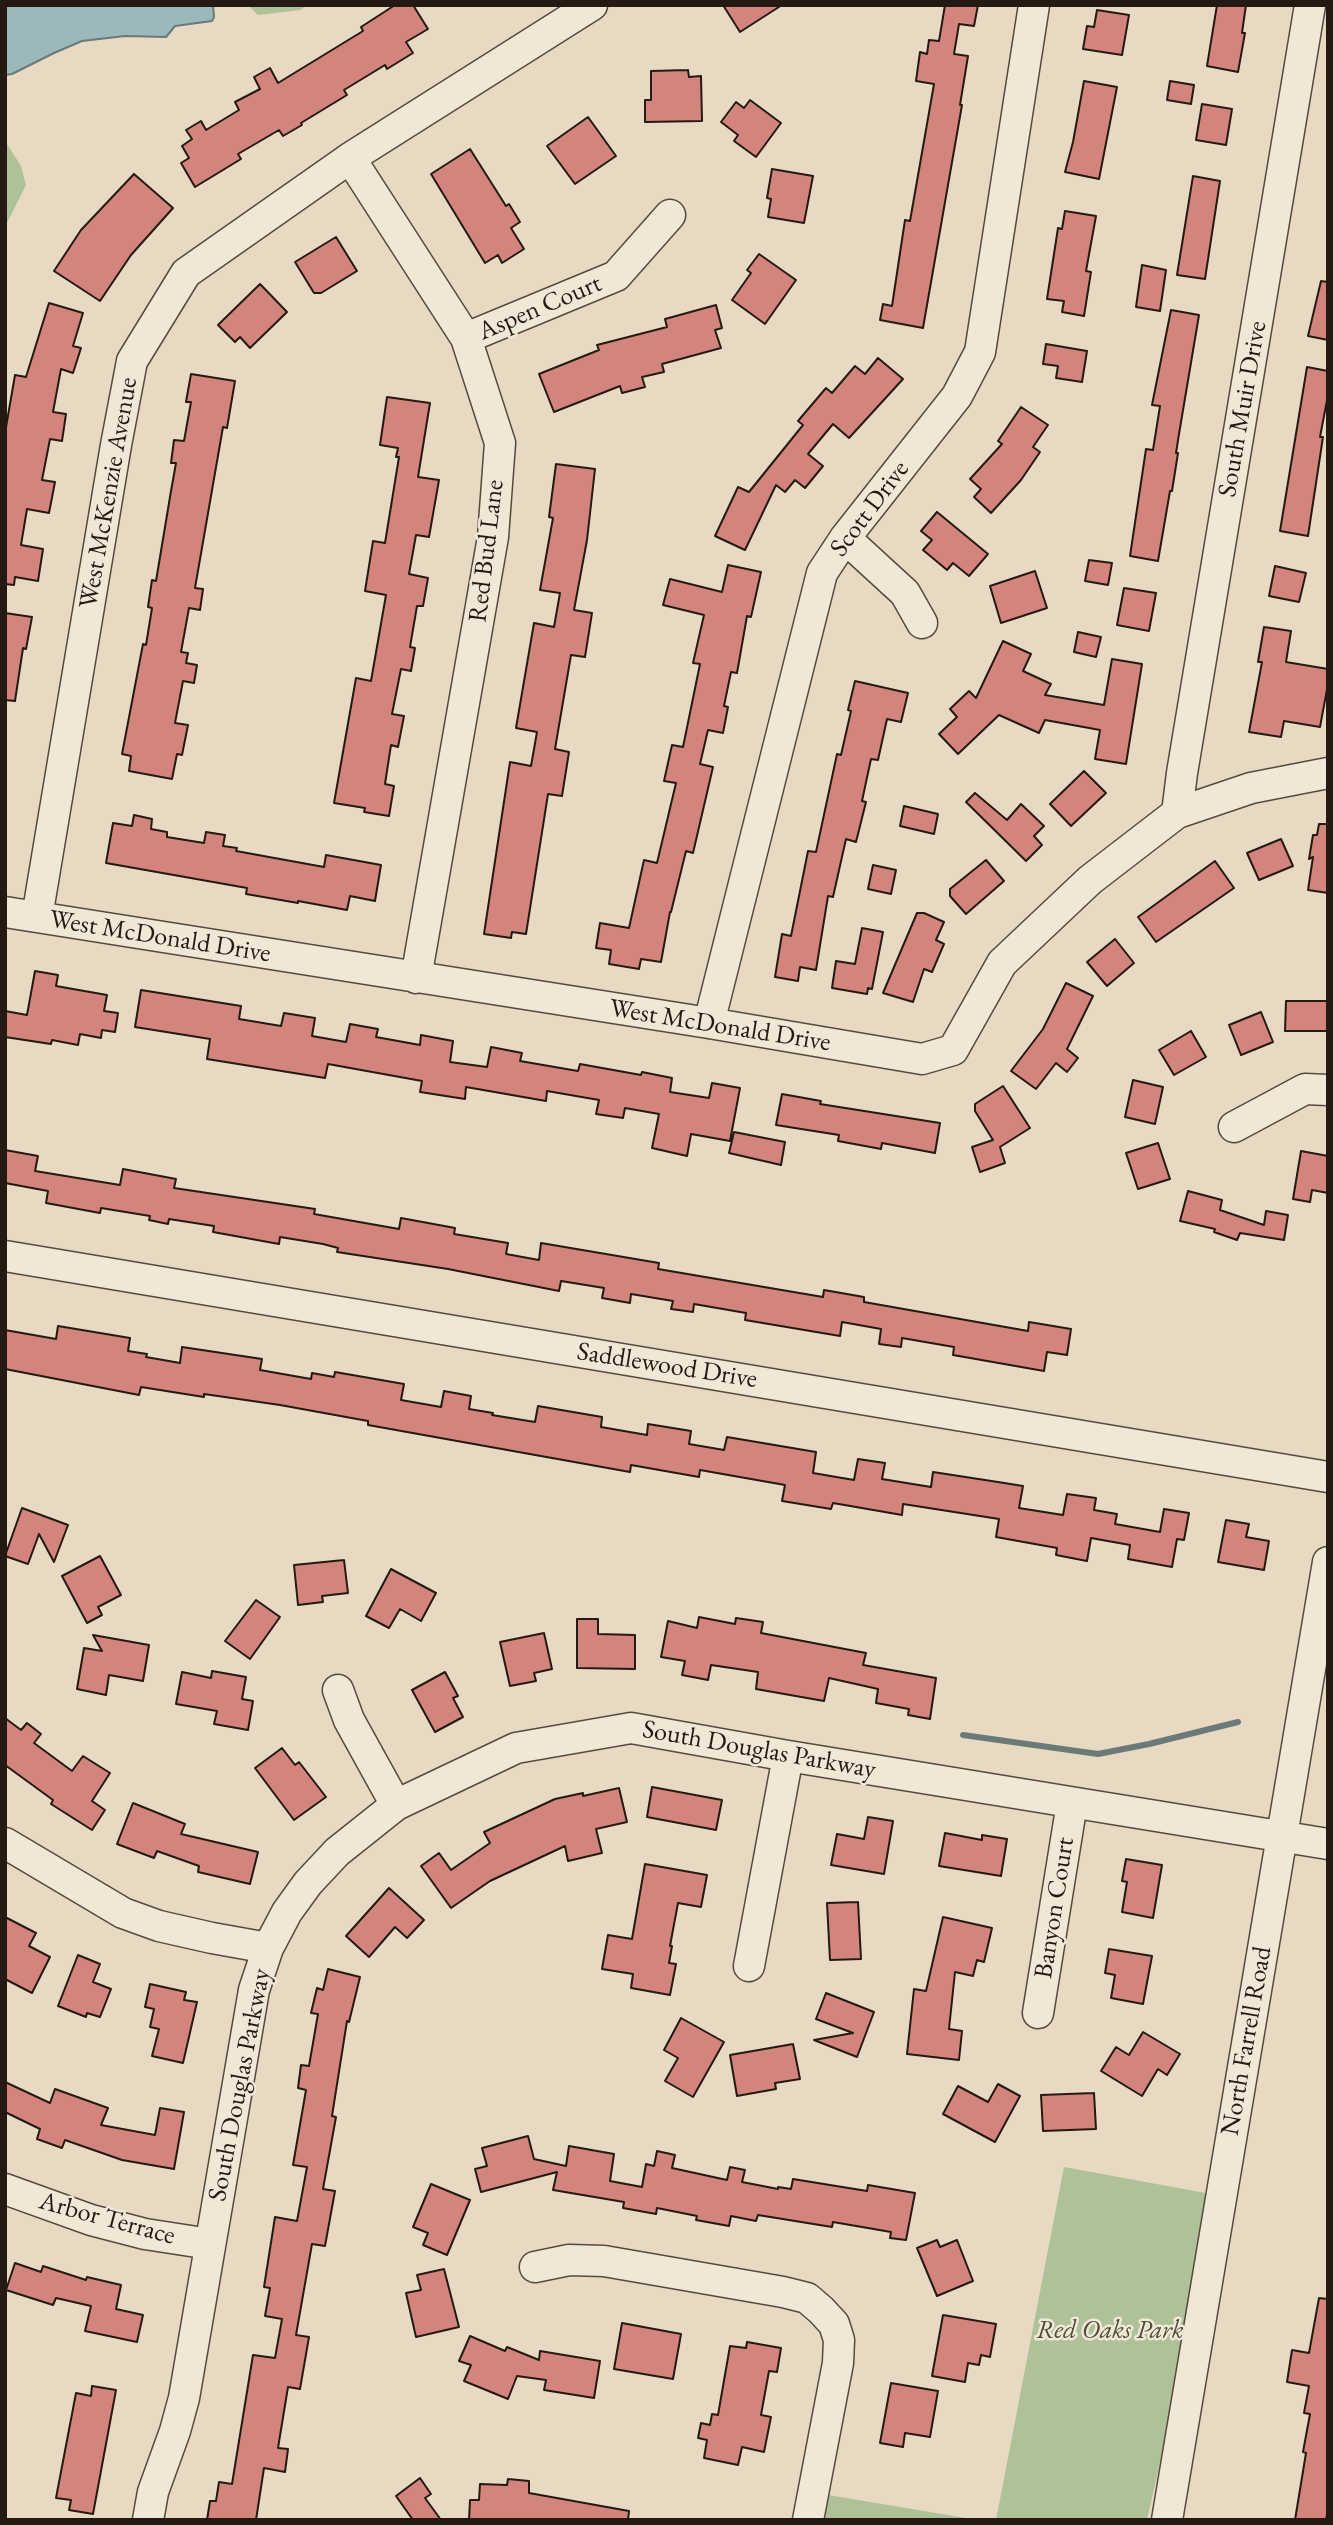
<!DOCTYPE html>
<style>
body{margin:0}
#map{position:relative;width:1333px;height:2525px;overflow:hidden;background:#e8dac2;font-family:"EB Garamond",serif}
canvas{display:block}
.frame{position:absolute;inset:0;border:7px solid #241a12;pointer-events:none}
</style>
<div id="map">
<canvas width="1333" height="2525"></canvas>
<div class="frame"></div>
</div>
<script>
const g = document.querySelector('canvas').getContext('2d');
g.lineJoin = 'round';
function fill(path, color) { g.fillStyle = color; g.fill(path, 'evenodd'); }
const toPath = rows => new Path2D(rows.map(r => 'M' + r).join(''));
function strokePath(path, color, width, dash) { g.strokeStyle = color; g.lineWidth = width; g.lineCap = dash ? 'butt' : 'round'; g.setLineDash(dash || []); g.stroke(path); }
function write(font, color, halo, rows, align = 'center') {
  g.font = font + ' "EB Garamond",serif'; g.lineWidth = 5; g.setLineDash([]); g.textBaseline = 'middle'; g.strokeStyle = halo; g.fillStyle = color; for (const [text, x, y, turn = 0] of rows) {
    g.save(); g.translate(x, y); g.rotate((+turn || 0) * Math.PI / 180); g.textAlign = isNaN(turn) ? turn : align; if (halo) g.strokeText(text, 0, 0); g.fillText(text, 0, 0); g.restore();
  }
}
fill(toPath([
 [248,5,308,5,300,10,258,15],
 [5,141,21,166,26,185,5,227],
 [1064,2167,1211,2194,1184,2356,1147,2520,996,2520],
 [828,2495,978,2520,824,2520]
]), '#afc198');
const water = toPath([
 [5,5,213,5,214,17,212,21,175,26,166,37,125,36,82,41,54,53,12,74,5,75,5,5]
]);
fill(water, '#9bb8bd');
strokePath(water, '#6b7979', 2);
strokePath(toPath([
 [963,1735,1098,1754,1149,1744,1238,1722]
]), '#6b7979', 6);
const building = toPath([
 [395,5,413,5,428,29,406,42,413,53,387,69,385,65,344,90,347,95,301,123,302,125,283,136,279,130,238,154,241,159,195,187,181,163,189,158,182,146,192,139,186,130,201,121,206,130,239,110,235,102,260,89,254,77,270,68,278,83,363,31,361,27,395,5],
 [723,5,782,5,740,32,723,5],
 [945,5,978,5,974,26,959,24,954,54,968,56,960,105,962,105,923,328,880,320,883,304,892,306,905,220,910,221,934,84,916,81,920,52,927,54,929,40,939,41,945,5],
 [1217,5,1246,5,1242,33,1245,33,1238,72,1207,66,1217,5],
 [1097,10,1129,15,1122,55,1083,49,1087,26,1094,27,1097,10],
 [688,70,689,77,701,76,702,121,645,122,645,100,651,100,651,71,688,70],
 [1084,81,1117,87,1099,179,1065,172,1073,142,1084,81],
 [1170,81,1194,85,1191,104,1167,100,1170,81],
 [750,100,781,123,756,157,734,141,738,135,721,122,736,102,744,108,750,100],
 [1202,104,1232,109,1226,145,1196,140,1202,104],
 [588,117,616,156,575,184,547,146,588,117],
 [470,149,506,206,509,204,520,222,511,228,524,249,502,263,498,255,485,263,431,174,470,149],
 [772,169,813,176,804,223,768,217,771,199,767,198,772,169],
 [134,174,173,208,131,255,100,301,54,271,81,230,134,174],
 [1193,176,1220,181,1205,279,1177,275,1193,176],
 [1065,211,1096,216,1086,271,1091,272,1084,316,1062,312,1064,301,1047,299,1058,228,1062,229,1065,211],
 [336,237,357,271,321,293,314,293,295,262,336,237],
 [759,254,796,280,765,324,732,300,751,273,747,270,759,254],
 [1142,265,1166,270,1160,311,1136,307,1142,265],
 [1321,281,1328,282,1328,340,1308,336,1321,281],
 [260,284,287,312,250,348,240,337,235,342,218,325,260,284],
 [49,303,83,313,73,346,81,348,73,373,61,369,53,412,66,414,62,441,50,439,42,480,55,482,49,513,27,509,21,545,43,549,38,581,15,577,14,585,5,584,5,433,15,375,26,377,49,303],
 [716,305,722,328,715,330,721,348,662,364,664,372,642,377,645,387,622,393,620,386,554,412,539,374,599,350,597,345,667,327,665,319,716,305],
 [1171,310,1199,315,1179,434,1176,453,1178,453,1172,491,1170,491,1158,561,1130,556,1146,449,1153,450,1160,406,1152,405,1171,310],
 [1046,344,1087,351,1082,382,1056,378,1058,366,1043,364,1046,344],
 [878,358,903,379,849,438,833,424,808,454,823,466,805,488,795,480,785,492,776,485,745,550,715,536,738,487,749,492,803,425,798,421,826,388,832,393,855,366,865,374,878,358],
 [1307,367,1328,371,1328,395,1320,437,1323,437,1308,536,1280,531,1307,367],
 [191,374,235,381,227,428,223,427,195,588,203,589,200,610,189,608,181,652,188,653,186,663,197,665,194,683,183,681,175,723,188,725,182,755,177,754,172,779,129,771,131,756,122,754,143,644,146,645,152,608,148,607,152,580,156,581,171,491,176,463,171,463,174,440,184,441,191,402,186,402,191,374],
 [387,397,430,403,418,477,439,480,429,537,416,535,409,574,428,578,423,606,417,606,410,647,415,648,411,671,401,669,392,714,404,716,398,747,391,745,385,784,394,786,389,816,364,812,365,808,334,803,356,678,371,681,386,595,365,591,373,541,385,543,399,457,396,457,398,448,380,445,387,397],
 [1021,407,1048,425,1033,447,1040,452,1021,480,991,513,974,497,981,489,970,479,1002,444,998,441,1021,407],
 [556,464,595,469,587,540,574,610,592,613,585,657,571,655,555,749,569,752,562,796,548,794,526,934,512,932,511,938,484,934,510,762,531,766,537,732,516,728,534,623,554,627,560,593,540,590,553,518,549,517,556,464],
 [937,512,988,554,969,576,953,563,947,570,923,550,932,540,921,531,937,512],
 [1089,560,1112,563,1108,585,1085,581,1089,560],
 [728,565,761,572,751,617,747,616,737,673,731,672,724,706,728,707,723,733,708,730,700,764,713,767,693,853,686,851,671,912,670,912,661,962,641,959,639,969,609,964,611,950,596,948,600,923,629,928,644,860,657,863,676,783,664,781,672,745,683,747,700,664,693,663,704,615,663,605,670,579,722,592,728,565],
 [1275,566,1306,573,1299,602,1269,596,1275,566],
 [1035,571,1047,608,1001,623,990,586,1035,571],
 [1124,588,1156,593,1149,631,1117,625,1124,588],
 [5,613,32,617,26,649,23,648,15,701,5,700,5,613],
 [1264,627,1291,631,1286,662,1328,669,1328,684,1320,727,1284,721,1281,737,1249,732,1262,662,1258,662,1264,627],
 [1078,632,1101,637,1096,657,1074,652,1078,632],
 [1003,641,1031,654,1023,671,1051,684,1045,695,1104,705,1112,659,1142,664,1126,764,1095,759,1100,730,1045,720,1039,733,999,715,958,754,939,734,957,717,950,709,969,691,976,698,1003,641],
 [855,681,908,693,901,722,887,719,878,760,871,759,862,801,866,802,856,842,846,839,833,897,828,896,816,970,800,967,798,981,775,977,782,934,791,936,808,851,816,852,837,754,841,755,851,711,848,710,855,681],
 [1084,771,1106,793,1071,826,1050,804,1084,771],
 [975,793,1007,820,1021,804,1044,826,1034,836,1042,845,1026,861,966,802,975,793],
 [904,806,938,814,934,834,900,826,904,806],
 [134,815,152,819,151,829,167,832,167,837,204,843,206,832,225,835,223,846,237,848,236,851,324,867,326,855,381,865,375,901,350,896,347,910,298,901,298,903,246,894,247,888,106,863,113,823,132,826,134,815],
 [1319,824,1328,824,1328,893,1308,890,1313,857,1309,859,1313,835,1317,835,1319,824],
 [1281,839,1293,866,1259,880,1247,853,1281,839],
 [986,860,1004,881,966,914,950,896,950,889,986,860],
 [1215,861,1234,888,1156,942,1138,917,1215,861],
 [873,865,896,870,891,894,868,889,873,865],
 [917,913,924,913,944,922,936,940,944,944,932,972,924,969,913,1002,883,993,917,913],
 [862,928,883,932,872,989,868,988,867,994,832,988,836,961,855,964,862,928],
 [1115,939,1134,963,1107,986,1087,962,1115,939],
 [35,971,58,975,56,986,107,995,104,1011,118,1013,115,1032,102,1030,101,1038,80,1034,78,1045,52,1040,51,1044,5,1037,5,1011,27,1015,35,971],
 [1066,983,1093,996,1067,1049,1078,1058,1067,1072,1056,1063,1036,1089,1011,1071,1043,1029,1066,983],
 [141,990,241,1006,239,1019,281,1026,284,1013,315,1018,312,1036,346,1042,350,1024,378,1029,376,1037,420,1045,421,1035,453,1041,450,1062,487,1067,491,1047,522,1053,520,1061,578,1071,580,1064,641,1075,642,1072,672,1078,670,1092,709,1098,712,1083,740,1088,730,1141,691,1134,687,1156,652,1148,659,1114,625,1108,623,1118,596,1114,599,1100,547,1091,546,1101,466,1087,465,1099,420,1092,422,1081,328,1064,325,1078,207,1059,210,1039,135,1027,141,990],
 [1286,1001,1328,1001,1328,1031,1285,1031,1286,1001],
 [1261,1012,1273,1042,1241,1055,1229,1025,1261,1012],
 [1191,1031,1206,1057,1174,1075,1159,1050,1191,1031],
 [1133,1080,1163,1087,1155,1124,1125,1117,1133,1080],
 [1003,1086,1030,1128,1000,1147,1005,1163,980,1172,972,1147,993,1140,975,1111,975,1104,1003,1086],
 [782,1094,821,1101,820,1104,940,1123,935,1153,882,1143,881,1149,838,1141,839,1135,776,1125,782,1094],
 [734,1132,785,1142,781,1165,729,1153,734,1132],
 [1158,1143,1170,1179,1138,1189,1126,1153,1158,1143],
 [5,1150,38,1156,35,1171,120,1185,123,1169,176,1179,174,1188,315,1209,314,1214,399,1229,401,1218,455,1228,454,1234,508,1243,506,1254,539,1260,541,1243,659,1263,658,1269,823,1297,824,1290,864,1297,864,1302,1028,1331,1029,1322,1071,1329,1067,1355,1047,1352,1044,1371,953,1355,954,1347,902,1338,901,1347,879,1344,881,1329,842,1322,840,1336,745,1320,746,1313,694,1304,693,1312,671,1309,673,1301,631,1294,630,1303,602,1298,604,1288,561,1281,559,1291,448,1269,337,1252,338,1248,323,1244,280,1237,279,1244,213,1232,214,1226,169,1219,168,1224,149,1220,150,1216,101,1208,100,1213,46,1203,48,1191,5,1183,5,1150],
 [1301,1151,1328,1156,1328,1193,1312,1190,1310,1202,1293,1199,1301,1151],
 [1188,1191,1222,1200,1220,1210,1264,1225,1266,1211,1288,1215,1284,1240,1240,1233,1237,1240,1214,1232,1215,1229,1180,1221,1188,1191],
 [58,1326,130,1338,128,1351,147,1354,146,1357,180,1363,182,1347,262,1359,260,1370,311,1379,312,1373,334,1377,335,1372,404,1384,401,1400,441,1407,444,1391,471,1396,469,1409,493,1413,492,1415,535,1422,538,1406,602,1417,601,1427,647,1435,648,1424,691,1431,689,1444,724,1450,727,1437,816,1452,813,1473,854,1480,858,1459,885,1463,882,1479,931,1487,933,1472,998,1482,1023,1486,1019,1508,1063,1515,1067,1494,1096,1498,1094,1510,1117,1514,1115,1524,1160,1532,1164,1509,1189,1513,1184,1540,1177,1539,1172,1567,1128,1559,1130,1545,1091,1538,1087,1561,1056,1555,1057,1548,996,1537,999,1519,903,1504,902,1515,833,1503,831,1509,782,1501,785,1485,700,1470,699,1477,631,1465,630,1472,368,1425,368,1421,280,1405,204,1394,204,1397,141,1387,139,1395,5,1369,5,1330,56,1339,58,1326],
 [22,1508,68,1525,54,1562,39,1534,28,1564,5,1556,22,1508],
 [1226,1520,1249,1524,1246,1537,1269,1541,1264,1570,1218,1562,1226,1520],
 [100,1556,121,1595,98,1607,102,1615,87,1623,62,1576,100,1556],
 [344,1560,348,1593,322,1596,323,1602,298,1605,294,1565,344,1560],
 [391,1569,436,1593,421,1621,400,1609,389,1628,366,1616,391,1569],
 [256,1600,280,1617,250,1659,225,1641,256,1600],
 [699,1617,735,1624,736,1618,763,1622,761,1633,866,1653,863,1665,936,1678,930,1719,908,1715,909,1709,876,1703,878,1689,829,1678,824,1701,756,1689,758,1672,711,1665,708,1680,682,1675,685,1661,661,1657,668,1621,697,1628,699,1617],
 [577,1619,598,1619,598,1634,635,1635,635,1669,577,1668,577,1619],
 [544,1633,552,1669,534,1673,536,1681,510,1686,500,1642,544,1633],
 [93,1635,149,1645,143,1681,109,1675,106,1695,77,1689,84,1648,102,1651,93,1635],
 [212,1671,246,1677,242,1699,253,1701,248,1730,214,1724,217,1711,176,1704,182,1672,211,1678,212,1671],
 [445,1672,458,1696,453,1698,463,1717,435,1732,412,1690,445,1672],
 [5,1718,21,1730,27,1723,41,1734,34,1743,72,1771,83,1756,110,1773,92,1801,105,1810,92,1830,51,1804,53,1800,5,1765,5,1718],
 [282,1748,295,1765,299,1762,326,1797,294,1820,255,1768,282,1748],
 [652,1787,722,1800,716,1830,647,1817,652,1787],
 [619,1788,627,1822,596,1829,602,1853,568,1861,565,1846,490,1881,451,1908,421,1866,439,1853,451,1870,490,1843,484,1832,555,1799,583,1793,583,1796,619,1788],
 [133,1803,185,1824,181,1834,258,1852,250,1884,198,1872,199,1866,157,1851,154,1858,117,1844,133,1803],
 [868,1817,893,1821,884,1874,831,1865,837,1834,864,1839,868,1817],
 [945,1833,982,1840,982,1835,1007,1839,1001,1876,939,1866,945,1833],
 [1126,1859,1162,1865,1153,1918,1122,1912,1127,1882,1122,1881,1126,1859],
 [645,1864,707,1875,701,1907,678,1903,670,1946,672,1946,669,1963,676,1964,670,1995,631,1988,633,1974,602,1969,608,1935,632,1939,645,1864],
 [389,1888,424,1920,407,1938,395,1927,369,1957,346,1936,389,1888],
 [858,1902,861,1959,830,1960,827,1903,858,1902],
 [5,1917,36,1933,29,1946,50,1957,32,1993,5,1979,5,1917],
 [943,1917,992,1928,984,1962,977,1960,973,1976,955,1972,949,2029,962,2031,959,2060,907,2054,914,1989,926,1991,943,1917],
 [1109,1949,1152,1956,1143,2004,1111,1998,1115,1975,1105,1973,1109,1949],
 [78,1955,100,1964,93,1982,111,1989,100,2017,87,2013,86,2017,58,2006,78,1955],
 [328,1969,360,1977,349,2022,347,2021,332,2116,336,2117,323,2189,335,2191,325,2246,312,2244,296,2335,309,2337,300,2389,288,2387,278,2448,288,2449,285,2472,264,2468,256,2520,207,2520,210,2501,216,2501,219,2482,232,2484,253,2355,275,2358,282,2319,265,2316,270,2288,264,2287,275,2217,297,2221,307,2167,293,2165,306,2090,298,2088,301,2065,309,2066,318,2014,311,2013,317,1988,323,1990,328,1969],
 [150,1984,186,1992,184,2000,197,2002,183,2063,152,2056,159,2029,150,2027,154,2009,145,2007,150,1984],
 [826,1993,874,2012,857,2057,814,2040,853,2033,816,2019,826,1993],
 [681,2018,724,2042,693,2097,665,2081,678,2058,664,2050,681,2018],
 [1143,2032,1180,2054,1167,2075,1158,2069,1142,2096,1101,2071,1116,2047,1129,2055,1143,2032],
 [793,2044,800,2079,775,2083,776,2089,737,2096,730,2055,793,2044],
 [5,2082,50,2103,55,2089,108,2108,101,2125,155,2135,160,2108,184,2112,174,2169,122,2160,65,2140,62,2148,37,2139,40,2129,5,2112,5,2082],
 [998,2084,1020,2096,995,2142,943,2114,958,2086,988,2102,998,2084],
 [1094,2093,1096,2129,1043,2131,1041,2095,1094,2093],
 [528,2136,534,2159,566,2166,569,2146,614,2154,610,2181,642,2187,646,2164,654,2166,657,2151,675,2155,672,2168,727,2180,730,2167,745,2170,742,2182,778,2189,778,2187,791,2189,793,2179,867,2191,868,2185,915,2193,906,2240,890,2238,891,2232,833,2222,832,2227,758,2215,756,2221,731,2216,729,2226,696,2220,697,2216,657,2208,656,2214,623,2208,624,2202,553,2190,557,2172,481,2192,475,2169,487,2166,482,2148,528,2136],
 [431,2184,470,2200,447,2255,423,2245,428,2233,413,2227,431,2184],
 [937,2240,940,2247,957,2240,973,2281,937,2296,917,2248,937,2240],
 [15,2263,41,2272,43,2266,86,2280,87,2277,121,2285,116,2309,143,2315,137,2342,85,2331,91,2306,56,2298,53,2305,6,2290,15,2263],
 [444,2269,459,2327,416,2337,406,2293,421,2290,417,2275,444,2269],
 [1319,2298,1328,2299,1328,2509,1326,2520,1295,2520,1306,2453,1303,2452,1310,2414,1304,2413,1309,2386,1287,2382,1292,2350,1309,2353,1319,2298],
 [943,2315,996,2324,990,2357,981,2355,979,2365,968,2363,965,2382,932,2376,943,2315],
 [622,2323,681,2334,673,2379,614,2369,622,2323],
 [470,2336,505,2351,507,2347,539,2360,540,2351,600,2361,594,2398,544,2390,546,2380,517,2376,508,2399,464,2381,471,2365,459,2361,470,2336],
 [747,2342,781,2348,777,2372,769,2371,761,2415,771,2417,764,2452,742,2447,738,2465,704,2458,707,2440,698,2438,701,2423,710,2425,712,2414,718,2415,730,2346,746,2348,747,2342],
 [891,2383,938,2391,930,2437,905,2433,903,2447,880,2443,891,2383],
 [92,2386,116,2390,93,2514,69,2510,71,2500,56,2498,76,2393,91,2396,92,2386],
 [420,2478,431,2494,425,2498,441,2520,413,2520,396,2496,420,2478],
 [508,2479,529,2481,529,2493,629,2511,628,2520,469,2520,470,2500,479,2500,480,2484,507,2485,508,2479]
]);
fill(building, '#d3847c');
strokePath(building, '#241a12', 2);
const minor = toPath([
 [350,158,466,338,500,443,493,537,416,978],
 [466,338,616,276,670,215],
 [845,538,905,593,922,623],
 [1177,813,1182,773,1310,5],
 [5,912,709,1023,922,1059,953,1050,1002,963,1090,880,1177,813,1251,788,1328,773],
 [37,917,116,445,132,361,186,273,350,158,592,5],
 [709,1023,822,573,845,538,957,396,980,352,1034,5],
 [1234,1127,1305,1089,1328,1090],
 [5,1256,1328,1477],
 [338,1690,349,1720,396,1805],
 [5,1843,123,1913,159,1926,212,1938,268,1948],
 [749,1966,788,1756],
 [1038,2013,1072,1803],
 [5,2189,91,2220,145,2234,210,2244],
 [535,2267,569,2260,604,2261,783,2292,807,2298,821,2310,834,2324,839,2340,838,2363,808,2520],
 [148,2520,153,2492,175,2431,184,2398,254,1990,268,1948,287,1912,308,1883,337,1852,396,1805,516,1748,631,1728,788,1756,1328,1844],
 [1167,2520,1328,1562]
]);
strokePath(minor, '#554a3e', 33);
strokePath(minor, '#f0e7d7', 30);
write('26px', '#241a12', '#f0e7d7', [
 ["Aspen Court",540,308,-23],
 ["South Muir Drive",1243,409,-80],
 ["West McKenzie Avenue",109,493,-80],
 ["Scott Drive",870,509,-53],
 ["Red Bud Lane",487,551,-83],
 ["West McDonald Drive",160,937,9],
 ["West McDonald Drive",720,1026,9],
 ["Saddlewood Drive",667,1366,9],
 ["South Douglas Parkway",759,1750,10],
 ["Banyon Court",1055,1908,-81],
 ["North Farrell Road",1247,2041,-80],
 ["South Douglas Parkway",240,2085,-79],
 ["Arbor Terrace",107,2219,15]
]);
write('italic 26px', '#4e4c3a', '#f0e7d7', [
 ["Red Oaks Park",1110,2331]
]);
</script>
